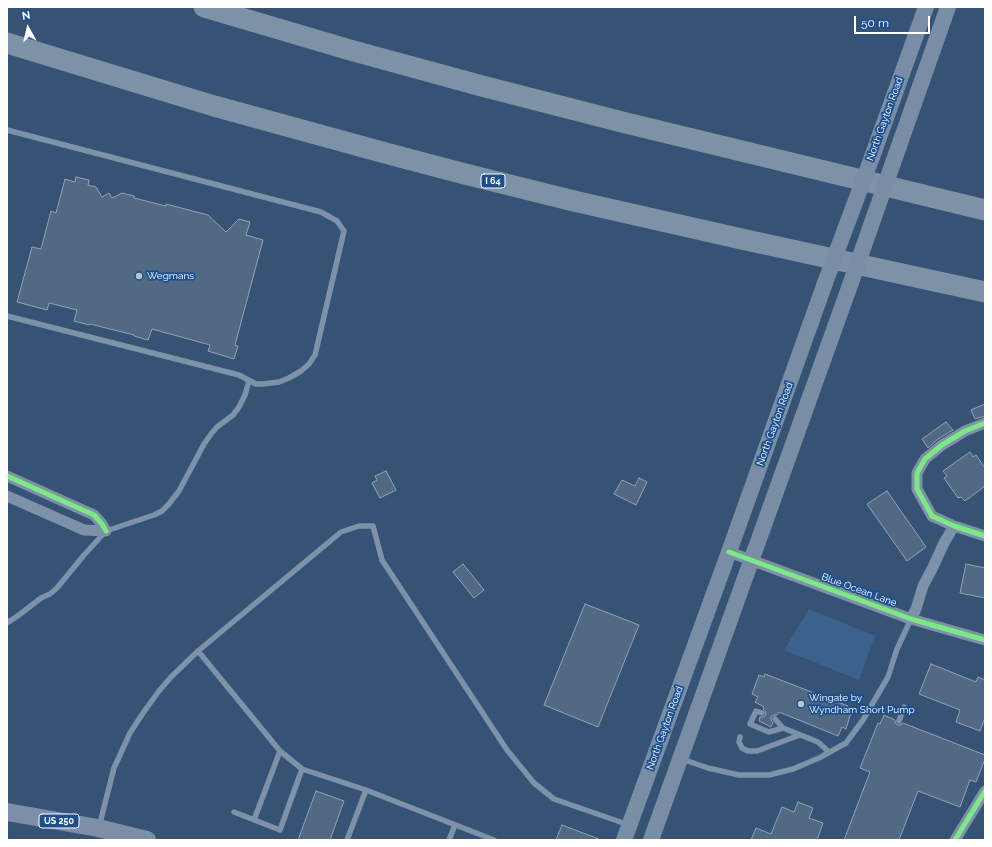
<!DOCTYPE html>
<html>
<head>
<meta charset="utf-8">
<style>
	body { margin:0 }
	#map { position:relative; width:992px; height:847px; overflow:hidden; background:#365274; font-family:Raleway,sans-serif }
	canvas { display:block }
	.frame { position:absolute; inset:0; border:8px solid #fff; pointer-events:none }
	.north { position:absolute; left:8px; top:8px; width:40px; height:40px; -webkit-text-stroke:3px #1b4f8f; paint-order:stroke; rotate:352deg; font-size:11px; font-weight:700; line-height:16px; text-align:center; color:#fff }
	.north::after { content:''; display:block; margin:auto; width:14px; height:18px; background:#fff; clip-path:polygon(50% 0,100% 100%,50% 72%,0 100%) }
	.scale { position:absolute; left:854px; top:16px; width:76px; height:18px; box-sizing:border-box; border:2px solid #fff; border-top:0; padding-left:5px; font-size:12px; line-height:14px; white-space:nowrap; color:#fff; -webkit-text-stroke:3px #1b4f8f; paint-order:stroke }
</style>
</head>
<body>
<div id="map">
<canvas width="992" height="847"></canvas>
<div class="frame"></div>
<div class="north">N</div>
<div class="scale">50 m</div>
</div>
<script>
const c = document.querySelector('canvas').getContext('2d');
c.lineJoin = 'round';
function fillPath(path, color) { c.fillStyle = color; c.fill(path, 'evenodd'); }
const toPath = rows => new Path2D(rows.map(r => 'M' + r).join(''));
function stroke(path, color, width, dash) { c.strokeStyle = color; c.lineWidth = width; c.lineCap = dash ? 'butt' : 'round'; c.setLineDash(dash || []); c.stroke(path); }
function drawText(font, color, halo, rows, align = 'center') {
  c.font = font + ' Raleway,sans-serif'; c.lineWidth = 3.5; c.setLineDash([]); c.textBaseline = 'middle'; c.strokeStyle = halo; c.fillStyle = color; for (const [text, x, y, turn = 0] of rows) {
    c.save(); c.translate(x, y); c.rotate((+turn || 0) * Math.PI / 180); c.textAlign = isNaN(turn) ? turn : align; if (halo) c.strokeText(text, 0, 0); c.fillText(text, 0, 0); c.restore();
  }
}
fillPath(toPath([
	[809,609,875,636,859,680,784,650]
]), '#3b618d');
const building = toPath([
	[76,177,89,180,88,185,96,187,102,197,109,193,112,198,122,193,134,196,134,198,166,206,166,204,208,215,226,232,239,219,250,222,246,235,263,240,235,345,238,346,234,359,208,351,210,345,152,329,148,340,134,336,134,335,90,324,89,325,74,321,77,310,49,303,47,310,17,302,32,247,41,249,51,211,56,213,65,179,75,182,76,177],
	[985,404,985,416,975,419,971,410,985,404],
	[946,422,953,430,938,439,928,448,922,439,946,422],
	[970,452,973,457,976,455,985,468,985,486,965,501,961,497,958,498,944,478,947,476,943,471,970,452],
	[386,471,396,490,380,498,372,483,377,480,375,476,386,471],
	[639,478,647,482,636,505,614,494,622,480,635,486,639,478],
	[887,491,926,547,907,561,867,504,887,491],
	[463,564,484,590,474,598,453,572,463,564],
	[966,564,985,568,985,598,960,593,966,564],
	[585,604,639,625,598,727,544,705,585,604],
	[931,664,976,682,978,677,985,680,985,718,980,731,956,722,960,710,919,694,931,664],
	[765,674,848,706,848,708,852,709,846,729,842,727,838,736,779,712,777,715,774,715,771,717,771,720,773,723,771,727,759,721,760,717,763,717,765,716,766,712,763,709,764,707,755,702,758,697,752,694,759,675,764,677,765,674],
	[884,715,895,720,895,722,897,725,900,725,903,723,985,755,985,759,976,782,970,780,960,807,918,791,899,840,844,840,870,772,860,768,878,723,880,724,884,715],
	[316,791,344,801,330,840,298,840,316,791],
	[798,802,813,808,809,818,823,823,817,840,751,840,756,828,771,834,782,807,794,812,798,802],
	[562,825,599,839,599,840,556,840,562,825]
]);
fillPath(building, '#526984');
stroke(building, '#92a2b6', 1);
stroke(toPath([
	[7,130,321,212,337,221,344,231,315,355,309,364,301,371,289,378,279,382,263,384,256,384,239,375,7,316],
	[7,623,19,615,41,598,50,594,57,588,84,555,106,531,154,515,162,511,168,505,179,491,204,444,211,434,217,427,233,415,239,407,245,395,249,381],
	[198,651,280,751,302,769,366,790],
	[762,713,756,711,750,724,769,732,783,728,775,719],
	[899,721,904,707],
	[783,728,818,742,829,752],
	[740,737,739,742,742,748,748,751,757,751,800,735],
	[682,759,708,768,739,775,769,775,793,769,819,758,846,743,863,720,888,677,897,649,911,619],
	[234,812,280,830,302,769],
	[254,820,280,751],
	[99,827,114,768,130,733,143,713,159,691,171,677,198,651,341,532,359,526,373,526,382,560,507,750,534,783,554,799,629,825],
	[347,840,366,790,494,840],
	[449,840,455,825]
]), '#7d92a8', 5.5);
stroke(toPath([
	[985,423,965,431,942,445,925,459,917,473,917,489,932,516,954,526,985,536],
	[7,476,94,515,102,524,106,531],
	[7,496,84,530,106,531],
	[729,552,911,619,974,637,985,640],
	[911,619,916,609,923,586,933,567,944,543,954,526],
	[955,840,985,791]
]), '#7d92a8', 11);
stroke(toPath([
	[872,157,926,7],
	[893,163,948,7],
	[624,840,729,552,825,283],
	[651,840,849,288]
]), '#798da4', 16);
stroke(toPath([
	[7,812,98,828,147,840]
]), '#7d8ea7', 18);
stroke(toPath([
	[204,7,350,50,482,86,622,122,985,210],
	[7,43,214,106,389,154,465,174,574,201,737,238,985,292]
]), '#7e92a7', 21);
stroke(toPath([
	[825,283,872,157],
	[849,288,893,163]
]), '#798da4', 16);
stroke(toPath([
	[985,423,965,431,942,445,925,459,917,473,917,489,932,516,954,526,985,536],
	[7,476,94,515,102,524,106,531],
	[729,552,911,619,974,637,985,640],
	[955,840,985,791]
]), '#7ce984', 5);
for (const [x, y, r, color] of [
	[139,276,4,"#b9c2ce"],
	[801,704,4,"#b9c2ce"]
]) { const dot = new Path2D(); dot.arc(x, y, r, 0, 2 * Math.PI); c.fillStyle = color; c.fill(dot); stroke(dot, '#1b4f8f', 1.5); }
for (const [x, y, w] of [
	[493,181,24],
	[59,821,40]
]) { const box = new Path2D(); box.roundRect(x - w / 2, y - 7, w, 14, 3); c.fillStyle = '#1b4f8f'; c.fill(box); stroke(box, '#fff', 1); }
drawText('bold 9px', '#fff', null, [
	["I 64",493,181],
	["US 250",59,821]
]);
drawText('10px', '#fff', '#1b4f8f', [
	["North Gayton Road",885,119,-70],
	["North Gayton Road",775,424,-70],
	["Blue Ocean Lane",859,590,20],
	["North Gayton Road",665,728,-70]
]);
drawText('10px', '#fff', '#1b4f8f', [
	["Wegmans",147,276],
	["Wingate by",809,698],
	["Wyndham Short Pump",809,710]
], 'left');
</script>
</body>
</html>
